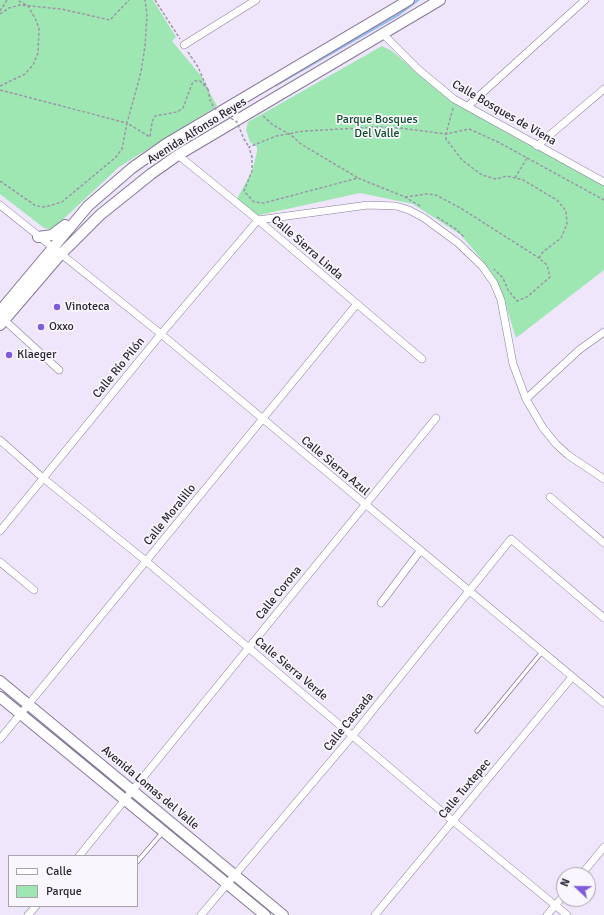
<!DOCTYPE html>
<html>
<head>
<meta charset="utf-8">
<style>
	body { margin:0 }
	#map { position:relative; width:604px; height:915px; overflow:hidden; background:#efe6fb; font-family:Signika,sans-serif }
	canvas { display:block }
	.legend { position:absolute; left:8px; top:855px; width:130px; height:52px; box-sizing:border-box; background:#f9f6fd; border:1px solid #a7a3ac; margin:0; padding:5px 7px; list-style:none; font-size:12px; color:#2c2733 }
	.legend li { display:flex; align-items:center; gap:8px; height:20px }
	.legend b { width:20px; border:1px solid #a7a3ac }
	.north { position:absolute; left:556px; top:867px; width:40px; height:40px; box-sizing:border-box; background:#f9f6fd; border:1px solid #a7a3ac; border-radius:50%; rotate:292deg; font-size:11px; font-weight:700; line-height:16px; text-align:center; color:#2c2733 }
	.north::after { content:''; display:block; margin:auto; width:14px; height:18px; background:#805dd8; clip-path:polygon(50% 0,100% 100%,50% 72%,0 100%) }
</style>
</head>
<body>
<div id="map">
<canvas width="604" height="915"></canvas>
<ul class="legend">
<li><b style="height:5px;background:#fff"></b>Calle</li>
<li><b style="height:11px;background:#9ee7b3"></b>Parque</li>
</ul>
<div class="north">N</div>
</div>
<script>
const c = document.querySelector('canvas').getContext('2d');
c.lineJoin = 'round';
function fillPath(path, color) { c.fillStyle = color; c.fill(path, 'evenodd'); }
const toPath = rows => new Path2D(rows.map(r => 'M' + r).join(''));
function stroke(path, color, width, dash) { c.strokeStyle = color; c.lineWidth = width; c.lineCap = dash ? 'butt' : 'round'; c.setLineDash(dash || []); c.stroke(path); }
function drawText(font, color, halo, rows, align = 'center') {
  c.font = font + ' Signika,sans-serif'; c.lineWidth = 3.5; c.setLineDash([]); c.textBaseline = 'middle'; c.strokeStyle = halo; c.fillStyle = color; for (const [text, x, y, turn = 0] of rows) {
    c.save(); c.translate(x, y); c.rotate((+turn || 0) * Math.PI / 180); c.textAlign = isNaN(turn) ? turn : align; if (halo) c.strokeText(text, 0, 0); c.fillText(text, 0, 0); c.restore();
  }
}
fillPath(toPath([
	[0,0,153,0,176,37,172,41,201,76,217,106,119,167,55,227,49,229,44,228,0,194],
	[382,46,392,51,446,97,500,129,604,185,604,270,516,338,502,293,483,261,461,235,413,204,360,193,255,216,238,205,238,197,252,171,257,152,257,147,250,142,246,130,248,122]
]), '#9ee7b3');
stroke(toPath([
	[276,85,398,15,418,0]
]), '#93b9f2', 2.5);
const lane = toPath([
	[477,731,542,652],
	[137,862,163,832]
]);
const street = toPath([
	[384,35,419,70,454,99,604,182],
	[184,45,256,0],
	[468,106,585,0],
	[537,146,604,89],
	[178,155,258,220,422,359],
	[0,205,161,334,604,703],
	[0,316,59,370],
	[526,399,579,350,604,332],
	[0,440,43,478,146,561,453,821,567,915],
	[550,497,604,543],
	[0,531,161,334,258,220,368,205,396,206,409,210,424,218,458,243,482,266,494,283,501,300,513,364,526,399,543,428,556,444,568,455,604,479],
	[0,562,34,590],
	[381,603,420,551],
	[0,739,356,305],
	[79,856,436,418],
	[581,875,604,847],
	[28,915,36,906],
	[201,915,353,735,511,539,604,618],
	[375,915,572,677],
	[547,915,564,895]
]);
const secondary = toPath([
	[38,237,52,235,65,225],
	[0,311,88,206,132,168,166,144,409,0],
	[0,325,60,255,100,215,151,174,178,155,440,0],
	[0,681,283,915],
	[0,697,265,915]
]);
stroke(lane, '#877a99', 5);
stroke(street, '#877a99', 8);
stroke(secondary, '#877a99', 12);
stroke(toPath([
	[155,0,180,39],
	[0,11,7,0],
	[0,14,9,8,20,5,61,9,110,20,129,0],
	[188,52,198,67,207,88],
	[0,86,25,74,33,65,38,53,39,29,36,20,28,6,17,0],
	[0,90,127,123,141,72,145,46,147,15,145,0],
	[453,108,446,134,446,139,462,160,482,175,496,179,507,176,523,180,557,200,566,211,567,224,561,238,543,252,539,258,547,265,550,277,527,297,517,301,508,290,503,278,494,269],
	[263,116,273,125,291,135,301,144,358,178],
	[515,178,527,158],
	[0,181,36,206,45,207,62,202,116,157,122,149,127,123,150,137,152,122,155,116,177,112,183,108,192,84,195,81,200,81,208,89],
	[405,197,427,194,436,195,462,209,539,258],
	[420,206,405,197,358,178,264,203,254,202,244,191,252,171,252,157,249,147,276,136,304,131,379,127,400,128,446,134,469,129,498,142,604,200],
	[437,217,456,229,464,237]
]), '#9d96a7', 1.5, [3, 2]);
stroke(lane, '#fff', 3.5);
stroke(street, '#fff', 7);
stroke(secondary, '#fff', 10);
stroke(toPath([
	[208,89,210,100,214,108,237,122,244,139,249,147]
]), '#9d96a7', 1.5, [3, 2]);
for (const [x, y, r, color] of [
	[57,307,4,"#805dd8"],
	[41,327,4,"#805dd8"],
	[9,355,4,"#805dd8"]
]) { const dot = new Path2D(); dot.arc(x, y, r, 0, 2 * Math.PI); c.fillStyle = color; c.fill(dot); stroke(dot, '#f9f6fd', 1.5); }
drawText('12px', '#2c2733', '#f9f6fd', [
	["Calle Bosques de Viena",504,113,30],
	["Avenida Alfonso Reyes",197,131,-32],
	["Calle Sierra Linda",307,248,41],
	["Calle Río Pilón",119,368,-51],
	["Calle Sierra Azul",335,466,40],
	["Calle Moralillo",170,515,-51],
	["Calle Corona",279,593,-51],
	["Calle Sierra Verde",291,669,40],
	["Calle Cascada",349,722,-51],
	["Avenida Lomas del Valle",150,788,40],
	["Calle Tuxtepec",465,789,-50]
]);
drawText('12px', '#0c4c28', '#f9f6fd', [
	["Parque Bosques",377,120],
	["Del Valle",377,134]
]);
drawText('12px', '#2c2733', '#f9f6fd', [
	["Vinoteca",65,307],
	["Oxxo",49,327],
	["Klaeger",17,355]
], 'left');
</script>
</body>
</html>
